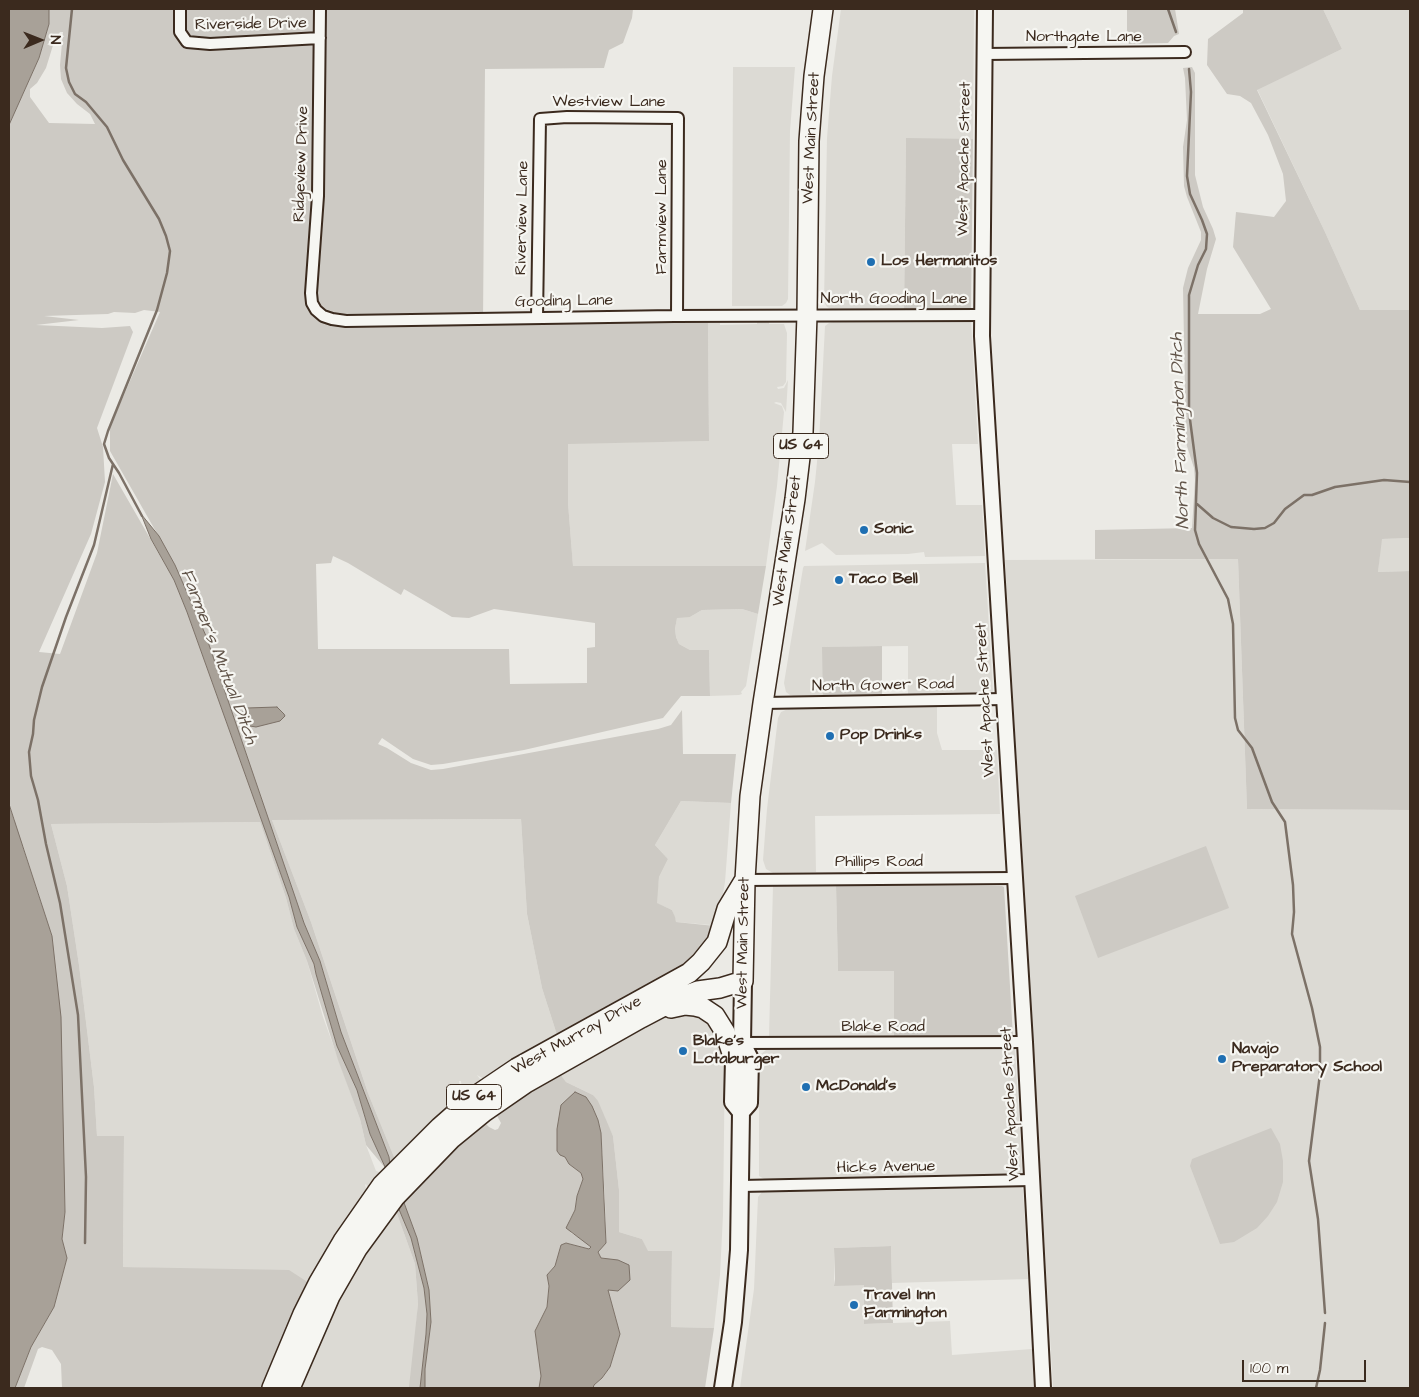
<!DOCTYPE html>
<html>
<head>
<meta charset="utf-8">
<style>
	body { margin:0 }
	#map { position:relative; width:1419px; height:1397px; overflow:hidden; background:#ebeae5; font-family:"Architects Daughter",sans-serif }
	canvas { display:block }
	.frame { position:absolute; inset:0; border:10px solid #3b2a1e; pointer-events:none }
	.north { position:absolute; left:15px; top:15px; width:50px; height:50px; -webkit-text-stroke:4px #f6f6f2; paint-order:stroke; rotate:89deg; font-size:14px; font-weight:700; line-height:20px; text-align:center; color:#3b2a1e }
	.north::after { content:''; display:block; margin:auto; width:18px; height:22px; background:#3b2a1e; clip-path:polygon(50% 0,100% 100%,50% 72%,0 100%) }
	.scale { position:absolute; left:1242px; top:1360px; width:124px; height:22px; box-sizing:border-box; border:2px solid #3b2a1e; border-top:0; padding-left:6px; font-size:15px; line-height:18px; white-space:nowrap; color:#3b2a1e; -webkit-text-stroke:4px #f6f6f2; paint-order:stroke }
</style>
</head>
<body>
<div id="map">
<canvas width="1419" height="1397"></canvas>
<div class="frame"></div>
<div class="north">N</div>
<div class="scale">100 m</div>
</div>
<script>
const c = document.querySelector('canvas').getContext('2d');
c.lineJoin = 'round';
function fillPath(path, color) { c.fillStyle = color; c.fill(path, 'evenodd'); }
const toPath = rows => new Path2D(rows.map(r => 'M' + r).join(''));
function stroke(path, color, width, dash) { c.strokeStyle = color; c.lineWidth = width; c.lineCap = dash ? 'butt' : 'round'; c.setLineDash(dash || []); c.stroke(path); }
function drawText(font, color, halo, rows, align = 'center') {
  c.font = font + ' "Architects Daughter",sans-serif'; c.lineWidth = 4.5; c.setLineDash([]); c.textBaseline = 'middle'; c.strokeStyle = halo; c.fillStyle = color; for (const [text, x, y, turn = 0] of rows) {
    c.save(); c.translate(x, y); c.rotate((+turn || 0) * Math.PI / 180); c.textAlign = isNaN(turn) ? turn : align; if (halo) c.strokeText(text, 0, 0); c.fillText(text, 0, 0); c.restore();
  }
}
fillPath(toPath([
	[841,9,974,9,973,139,906,139,904,311,835,311,827,307,824,302,827,138,832,76],
	[1323,9,1410,9,1410,310,1360,310,1325,232,1257,89,1342,49],
	[733,67,795,67,790,131,788,299,786,303,782,306,732,306],
	[971,320,978,444,952,444,956,505,982,505,985,556,925,557,924,552,908,554,836,555,822,543,805,551,815,482,819,442,825,326,829,323,836,321],
	[757,322,769,322,769,324,784,324,787,333,786,382,783,386,777,387,778,389,784,388,788,380,786,412,781,403,776,402,774,403,782,406,784,412,777,486,766,566,573,567,568,503,568,443,709,441,708,323,720,323,720,325,757,324],
	[1410,538,1410,571,1378,572,1381,539],
	[1238,559,1247,809,1410,810,1410,1388,1053,1388,1005,560],
	[985,563,993,691,991,694,908,697,908,646,823,647,823,697,797,697,790,695,786,692,784,683,803,568,804,566],
	[742,609,758,614,746,686,741,692,742,694,739,695,710,696,709,651,690,650,679,644,676,637,675,629,677,617,690,617,702,610],
	[937,705,937,733,942,750,997,750,1000,814,815,816,816,872,773,873,766,869,763,860,767,809,778,718,781,712,788,709,812,707],
	[681,801,731,803,725,882,717,927,711,925,676,922,672,910,656,903,659,877,668,859,655,845],
	[521,819,527,914,542,988,557,1035,503,1066,484,1079,477,1075,480,1079,485,1080,461,1097,462,1089,461,1081,459,1081,460,1089,458,1099,394,1157,368,1093,311,922,272,820],
	[260,822,286,898,294,929,307,961,323,1017,360,1119,366,1145,376,1171,382,1173,368,1188,366,1184,365,1185,367,1191,339,1232,336,1233,327,1247,327,1251,319,1264,317,1265,309,1281,309,1283,183,1269,123,1267,124,1137,97,1136,94,1087,79,965,67,886,51,824],
	[836,885,838,971,894,971,894,1038,790,1038,769,1036,773,886],
	[707,1014,725,1051,723,1215,720,1275,714,1328,671,1327,672,1251,647,1251,642,1239,619,1232,619,1190,613,1136,593,1095,566,1082,557,1070,666,1015],
	[996,1046,1011,1047,1015,1049,1022,1168,1020,1175,766,1180,759,1176,759,1059,761,1054,766,1050],
	[1020,1184,1023,1190,1028,1279,892,1283,891,1246,834,1248,834,1285,864,1284,865,1324,950,1321,952,1355,1032,1349,1034,1388,740,1388,754,1289,758,1197,762,1192,767,1190],
	[396,1211,415,1264,418,1304,411,1388,295,1388,350,1271]
]), '#dcdad4');
fillPath(toPath([
	[49,9,633,9,632,18,623,43,609,50,604,68,485,69,483,322,708,323,709,441,568,444,568,503,573,566,766,566,758,614,742,609,702,610,690,617,677,618,675,629,676,637,679,644,690,650,709,650,710,696,681,696,663,718,524,750,443,764,431,765,413,759,382,738,378,744,387,748,411,763,431,770,443,769,658,729,671,725,682,710,683,754,736,754,731,803,681,801,655,845,668,859,659,877,657,903,672,910,675,917,676,922,715,926,698,958,557,1035,542,988,527,914,521,819,272,820,311,922,368,1093,394,1157,395,1160,390,1165,389,1157,341,1032,320,961,304,923,206,636,175,565,110,451,110,427,160,312,144,310,135,313,114,312,108,314,44,316,79,320,36,325,102,328,130,326,133,332,97,428,103,447,105,482,91,534,39,652,60,654,97,553,113,474,174,580,187,612,289,897,297,927,314,964,316,974,337,1046,357,1090,370,1134,386,1169,366,1145,360,1119,338,1060,307,961,294,929,286,898,260,822,51,824,67,886,79,965,94,1087,97,1136,124,1136,123,1267,289,1270,309,1283,273,1365,270,1366,262,1388,62,1388,61,1364,52,1350,42,1347,38,1349,24,1388,15,1388,31,1347,54,1307,67,1258,62,1239,65,1212,52,936,23,846,9,822,15,821,9,804,9,125,39,58,49,24],
	[60,32,63,32,60,65,61,79,67,93,77,104,90,114,95,124,49,123,30,97,30,89,37,83,46,68,54,42],
	[333,556,348,563,401,595,404,589,452,617,469,618,494,609,595,623,595,647,587,648,587,683,510,684,509,649,318,649,316,564,331,563],
	[1127,9,1175,9,1179,34,1174,36,1168,43,1129,44,1127,39],
	[1243,9,1323,9,1342,49,1257,90,1325,232,1360,310,1410,310,1410,538,1382,539,1378,572,1410,571,1410,810,1247,809,1238,559,1095,559,1095,530,1192,528,1195,480,1194,468,1186,443,1183,288,1188,268,1201,240,1201,232,1187,197,1184,186,1183,147,1187,120,1185,78,1183,68,1192,67,1195,73,1195,175,1203,207,1213,229,1216,239,1207,269,1198,314,1260,314,1271,309,1233,247,1236,212,1274,217,1286,201,1283,174,1268,135,1251,103,1240,96,1227,94,1207,65,1208,39,1243,13],
	[906,138,973,139,971,309,966,312,904,311],
	[882,646,882,697,823,697,822,647],
	[1206,846,1229,908,1098,958,1075,896],
	[836,885,1002,886,1004,887,1013,1036,894,1038,894,971,838,971],
	[558,1071,566,1082,593,1095,598,1101,613,1136,619,1190,619,1232,642,1239,648,1251,672,1251,671,1327,714,1328,705,1388,593,1388,594,1385,602,1378,610,1367,620,1334,608,1290,608,1260,601,1258,598,1252,606,1242,605,1202,601,1133,598,1120,592,1107,561,1112,559,1119,557,1151,565,1157,569,1164,581,1173,583,1179,577,1196,575,1210,569,1221,571,1233,585,1241,591,1247,589,1249,567,1243,561,1245,555,1266,547,1275,549,1285,547,1307,535,1332,541,1376,539,1388,425,1388,425,1369,431,1322,429,1290,417,1238,403,1200,465,1136,485,1123,489,1127,495,1130,498,1129,501,1123,496,1114],
	[1271,1128,1280,1144,1283,1161,1283,1182,1277,1202,1268,1216,1257,1228,1234,1242,1220,1244,1190,1166,1192,1159],
	[398,1207,411,1238,424,1288,427,1314,426,1334,420,1388,409,1387,418,1304,415,1264,396,1211],
	[891,1246,893,1323,864,1324,864,1285,834,1286,835,1279,834,1248]
]), '#cdcac4');
const water = toPath([
	[9,9,49,9,49,24,39,58,9,125,9,9],
	[141,514,159,536,175,565,206,636,304,923,320,961,341,1032,389,1157,390,1165,386,1169,370,1134,357,1090,337,1046,316,974,314,964,297,927,289,897,187,612,174,580,151,539,141,514],
	[277,707,284,714,285,716,280,721,256,727,244,725,242,720,241,715,244,710,247,708,277,707],
	[9,804,52,936,61,1017,65,1212,62,1239,67,1258,54,1307,31,1347,15,1388,9,1388,9,804],
	[575,1092,586,1097,592,1106,598,1120,601,1133,606,1243,598,1252,601,1258,618,1260,629,1265,630,1280,618,1291,608,1290,620,1334,610,1367,602,1378,594,1385,593,1388,539,1388,541,1376,535,1331,547,1307,549,1286,547,1275,555,1266,561,1245,566,1243,589,1249,591,1247,566,1228,575,1210,577,1196,583,1179,581,1173,569,1164,565,1157,560,1155,557,1151,557,1129,561,1105,575,1092],
	[403,1200,417,1238,429,1290,431,1322,425,1369,425,1388,420,1388,426,1334,427,1314,424,1288,411,1238,398,1207,403,1200]
]);
fillPath(water, '#a8a198');
stroke(water, '#7c7167', 1);
stroke(toPath([
	[72,9,66,68,69,82,75,94,86,102,107,127,123,160,159,219,166,236,170,251,167,273,157,310,108,431,104,444,109,458,119,473,142,516],
	[1168,9,1176,32],
	[1189,69,1191,92,1187,176,1190,194,1202,220,1207,234,1206,249,1198,265,1189,295,1189,412,1197,473,1195,530,1199,544,1228,599,1233,624,1235,718,1238,730,1252,748,1272,802,1285,822,1293,885,1294,912,1292,934,1312,1008,1320,1047,1320,1074,1309,1161,1318,1219,1325,1313],
	[1197,504,1213,518,1231,527,1254,529,1265,528,1274,523,1285,509,1304,495,1312,495,1335,487,1384,480,1410,482],
	[85,1243,86,1177,78,1015,60,903,46,844,38,800,31,776,29,752,33,734,34,720,42,687,66,617,94,545,113,464],
	[1316,1388,1320,1370,1325,1323]
]), '#7c7167', 2.5);
const street = toPath([
	[180,9,180,32,187,42,210,44,320,38],
	[320,9,318,196,311,293,312,303,316,310,323,316,332,319,346,321,674,316,981,315],
	[984,54,1185,52],
	[537,318,540,119,567,117,678,118,677,316],
	[763,703,1004,699],
	[745,880,1014,878],
	[742,1043,1025,1042],
	[741,1186,1032,1180]
]);
const secondary = toPath([
	[985,9,982,336,1025,1042,1043,1388]
]);
const primary = toPath([
	[741,1112,749,1103,750,1059,742,1043],
	[723,1388,733,1322,739,1250,741,1112,733,1102,734,1059,742,1043,743,981]
]);
const highway = toPath([
	[743,981,745,880,750,796,763,703,795,499,803,432,807,315,809,141,814,76,823,9],
	[671,1008,685,1005,695,1006,703,1008,715,1016,725,1032,734,1059],
	[272,1388,303,1314,319,1282,343,1241,382,1185,440,1127,474,1097,517,1068,689,973,701,962,717,942,727,909,744,881],
	[290,1388,330,1296,357,1249,395,1197,451,1139,484,1112,526,1083,641,1018,679,998,698,991,720,988,743,981]
]);
stroke(street, '#3b2a1e', 14);
stroke(secondary, '#3b2a1e', 18);
stroke(primary, '#3b2a1e', 20);
stroke(highway, '#3b2a1e', 22);
stroke(street, '#f6f6f2', 10);
stroke(secondary, '#f6f6f2', 14);
stroke(primary, '#f6f6f2', 16);
stroke(highway, '#f6f6f2', 19);
for (const [x, y, r, color] of [
	[871,262,5,"#1f6fb2"],
	[864,530,5,"#1f6fb2"],
	[839,580,5,"#1f6fb2"],
	[830,736,5,"#1f6fb2"],
	[683,1051,5,"#1f6fb2"],
	[1222,1059,5,"#1f6fb2"],
	[806,1087,5,"#1f6fb2"],
	[854,1305,5,"#1f6fb2"]
]) { const dot = new Path2D(); dot.arc(x, y, r, 0, 2 * Math.PI); c.fillStyle = color; c.fill(dot); stroke(dot, '#f6f6f2', 2); }
for (const [x, y, w] of [
	[801,446,55],
	[474,1097,55]
]) { const box = new Path2D(); box.roundRect(x - w / 2, y - 12.5, w, 25, 4); c.fillStyle = '#f6f6f2'; c.fill(box); stroke(box, '#3b2a1e', 1); }
drawText('bold 15px', '#3b2a1e', null, [
	["US 64",801,446],
	["US 64",474,1097]
]);
drawText('16px', '#3b2a1e', '#f6f6f2', [
	["Riverside Drive",251,25,-1],
	["Northgate Lane",1084,38],
	["Westview Lane",609,103],
	["West Main Street",812,138,-87],
	["West Apache Street",965,159,-89],
	["Ridgeview Drive",302,164,-88],
	["Farmview Lane",663,217,-90],
	["Riverview Lane",523,218,-89],
	["North Gooding Lane",894,300],
	["Gooding Lane",564,302,-1],
	["West Main Street",788,541,-82],
	["North Gower Road",883,686,-1],
	["West Apache Street",986,700,-93],
	["Phillips Road",879,863],
	["West Main Street",744,943,-89],
	["Blake Road",883,1028],
	["West Murray Drive",577,1036,-29],
	["West Apache Street",1011,1104,-93],
	["Hicks Avenue",886,1168,-1]
]);
drawText('bold 16px', '#3b2a1e', '#f6f6f2', [
	["Los Hermanitos",881,262],
	["Sonic",874,530],
	["Taco Bell",849,580],
	["Pop Drinks",840,736],
	["Blake's",693,1042],
	["Lotaburger",693,1060],
	["Navajo",1232,1050],
	["Preparatory School",1232,1068],
	["McDonald's",816,1087],
	["Travel Inn",864,1296],
	["Farmington",864,1314]
], 'left');
drawText('italic 18px', '#615449', '#f6f6f2', [
	["North Farmington Ditch",1181,431,-92],
	["Farmer's Mutual Ditch",218,657,69]
]);
</script>
</body>
</html>
